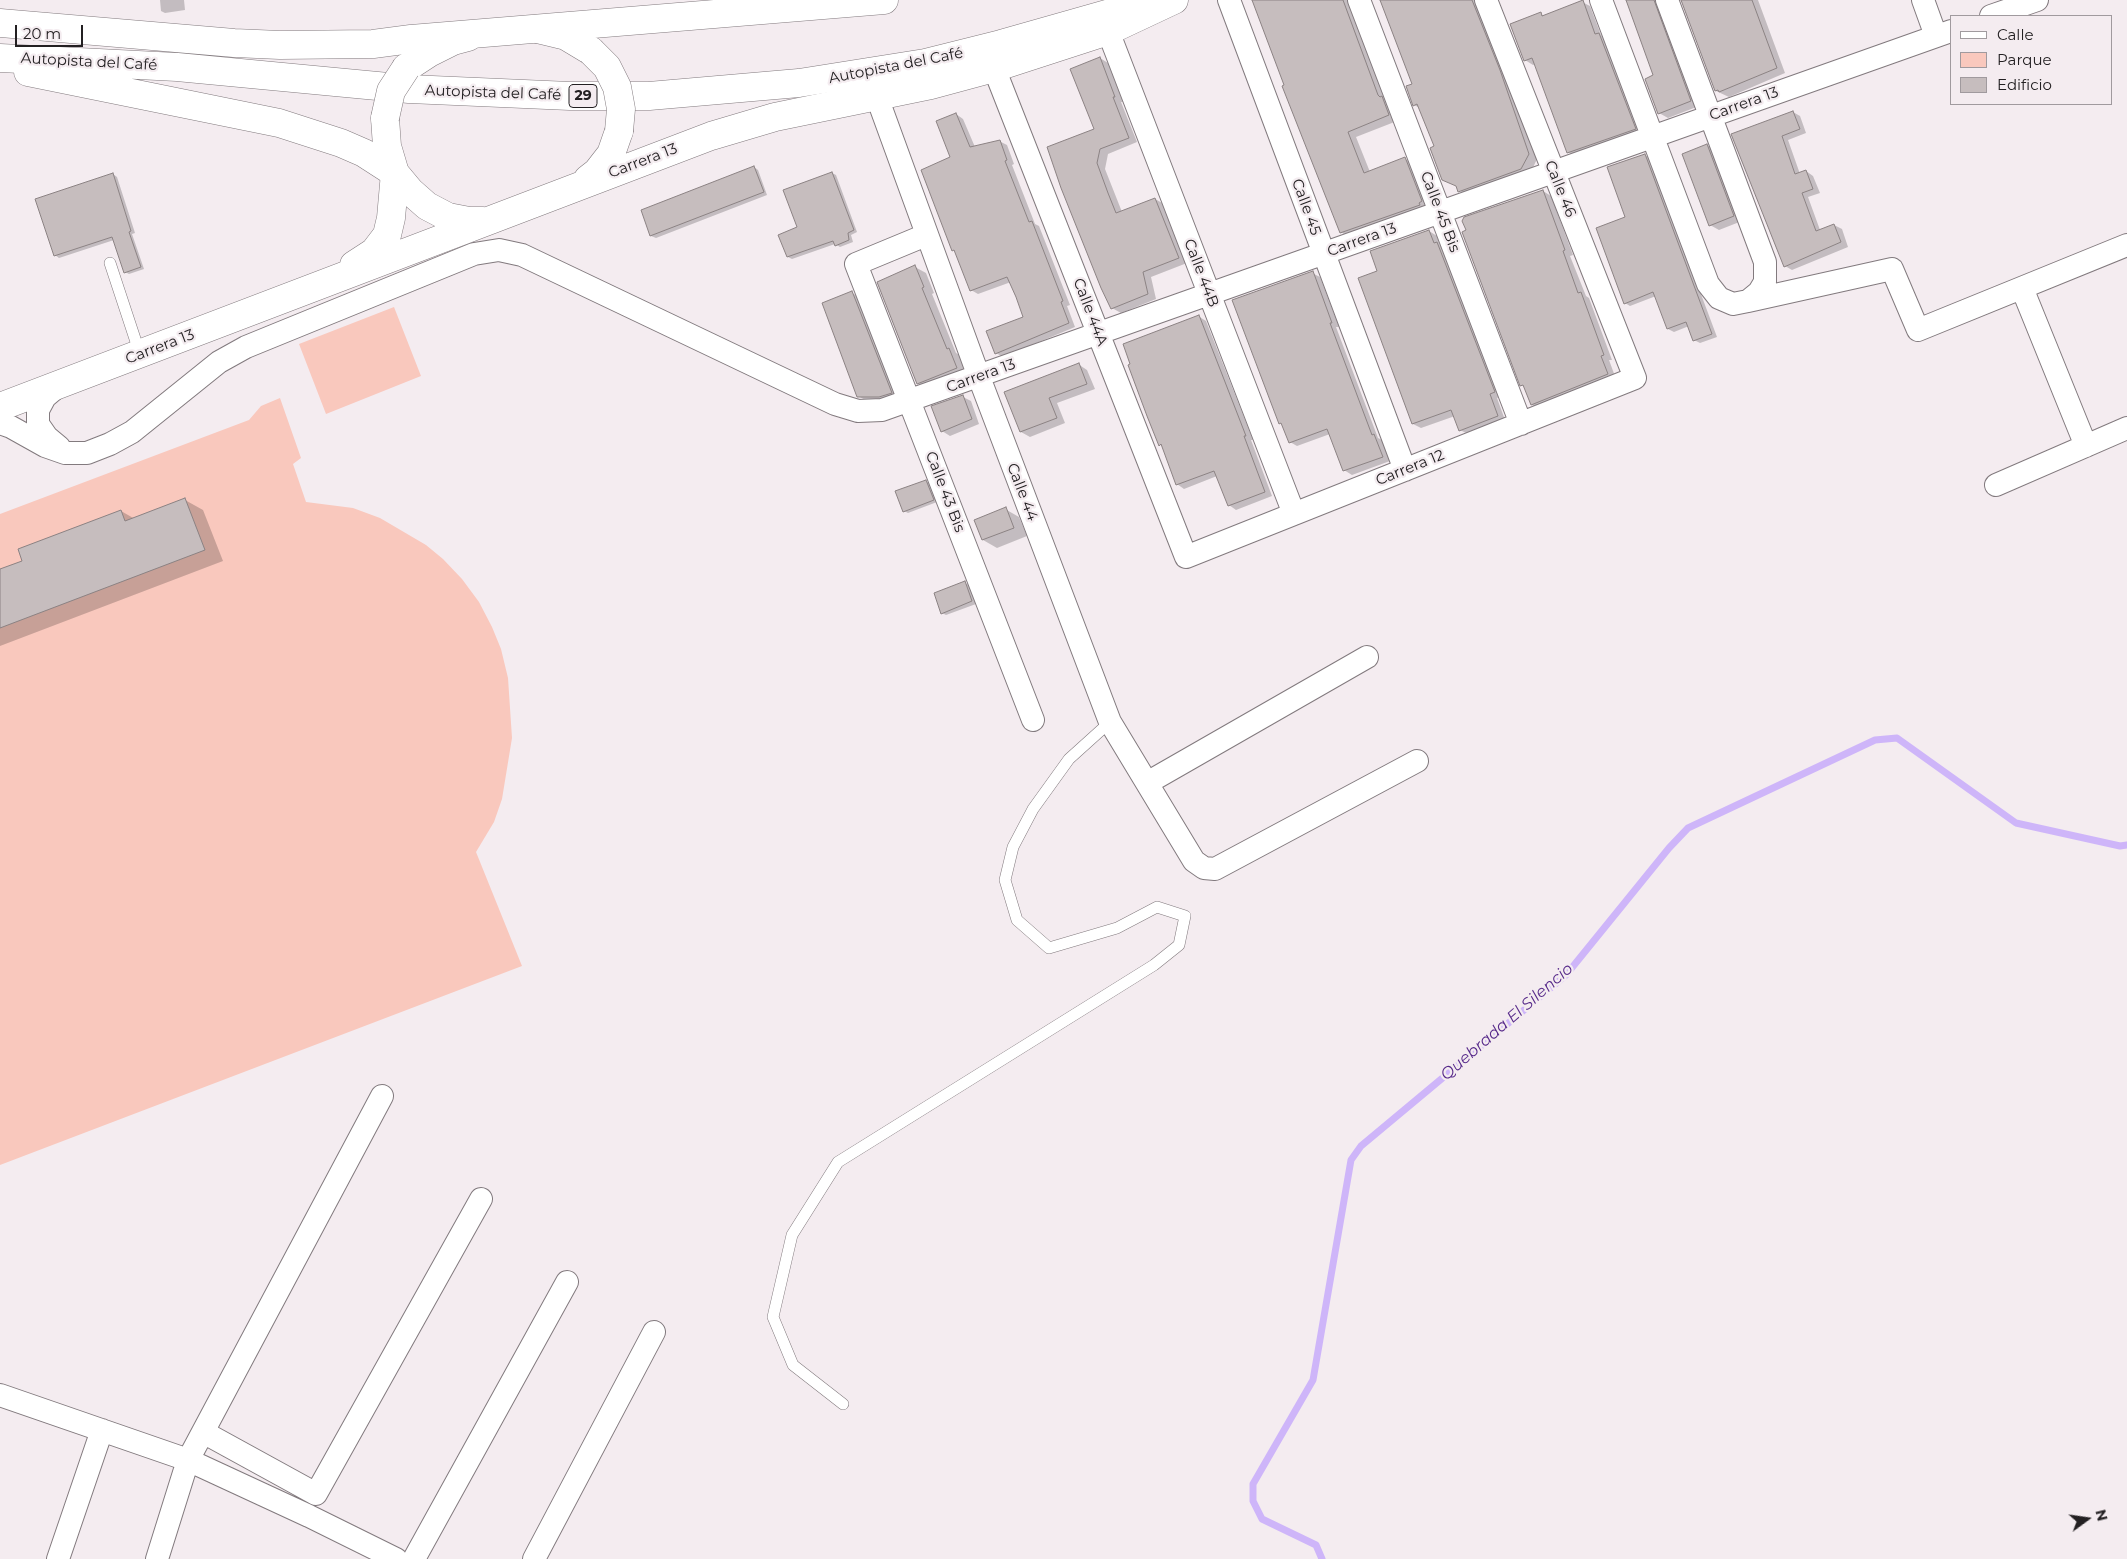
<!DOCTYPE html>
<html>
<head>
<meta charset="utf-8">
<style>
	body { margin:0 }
	#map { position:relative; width:2127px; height:1559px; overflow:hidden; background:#f4ecf0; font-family:Montserrat,sans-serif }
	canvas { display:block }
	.legend { position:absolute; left:1950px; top:15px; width:162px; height:90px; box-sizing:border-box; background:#f4ecf0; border:1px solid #a09a9e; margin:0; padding:6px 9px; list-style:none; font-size:15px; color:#232022 }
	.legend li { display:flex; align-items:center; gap:10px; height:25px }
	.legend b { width:25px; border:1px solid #a09a9e }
	.north { position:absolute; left:2062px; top:1494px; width:50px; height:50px; -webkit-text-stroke:4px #f4ecf0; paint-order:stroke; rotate:76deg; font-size:14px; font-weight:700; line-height:20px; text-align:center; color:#232022 }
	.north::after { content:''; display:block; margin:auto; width:18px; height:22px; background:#232022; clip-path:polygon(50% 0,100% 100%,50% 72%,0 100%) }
	.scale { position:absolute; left:15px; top:25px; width:68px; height:22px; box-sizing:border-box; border:2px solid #232022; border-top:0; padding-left:6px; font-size:15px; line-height:18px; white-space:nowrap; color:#232022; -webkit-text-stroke:4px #f4ecf0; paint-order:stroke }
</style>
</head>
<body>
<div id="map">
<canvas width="2127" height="1559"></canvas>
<ul class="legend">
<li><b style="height:6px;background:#fff"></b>Calle</li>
<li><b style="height:14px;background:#f9c8bd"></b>Parque</li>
<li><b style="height:14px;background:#c6bdbe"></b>Edificio</li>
</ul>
<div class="north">N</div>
<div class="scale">20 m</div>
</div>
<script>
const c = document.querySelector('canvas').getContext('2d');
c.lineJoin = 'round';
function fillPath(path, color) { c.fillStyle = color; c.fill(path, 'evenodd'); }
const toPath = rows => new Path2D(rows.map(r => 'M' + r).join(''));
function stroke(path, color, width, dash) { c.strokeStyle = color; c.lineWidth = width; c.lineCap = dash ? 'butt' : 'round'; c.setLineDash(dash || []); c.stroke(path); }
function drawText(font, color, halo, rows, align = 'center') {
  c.font = font + ' Montserrat,sans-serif'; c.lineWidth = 4.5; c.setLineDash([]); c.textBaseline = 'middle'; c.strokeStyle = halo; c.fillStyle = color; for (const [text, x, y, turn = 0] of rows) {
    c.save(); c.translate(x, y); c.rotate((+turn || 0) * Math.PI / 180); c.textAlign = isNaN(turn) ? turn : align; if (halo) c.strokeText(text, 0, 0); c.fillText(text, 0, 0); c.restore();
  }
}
fillPath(toPath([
	[394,307,421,376,326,414,299,344],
	[280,398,301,458,293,464,306,502,353,508,380,518,426,545,443,559,462,579,479,602,492,627,501,649,508,678,512,738,502,799,494,822,476,852,522,966,0,1165,0,514,249,420,261,406]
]), '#f9c8bd');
fillPath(toPath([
	[160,0,184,0,185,10,165,13,161,11],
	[1260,0,1350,0,1397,121,1356,137,1370,172,1405,159,1414,164,1430,206,1350,238,1341,232,1286,85],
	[1381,0,1479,0,1537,159,1530,174,1469,196,1460,191,1436,147,1420,108,1414,105,1414,85],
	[1626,0,1664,0,1699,106,1668,118,1659,113,1655,76],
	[1682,0,1758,0,1785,73,1729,97,1716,91],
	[1582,2,1590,6,1601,35,1607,39,1643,133,1576,157,1568,152,1536,64,1533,65,1525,60,1540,14,1545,16],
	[1100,58,1108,63,1123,102,1121,102,1137,142,1108,154,1105,169,1122,212,1155,199,1164,204,1187,263,1151,277,1156,299,1121,313,1112,308,1067,200,1096,130],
	[1793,112,1800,116,1806,133,1788,140,1800,174,1806,171,1813,176,1820,193,1808,197,1820,230,1834,225,1842,229,1848,247,1792,270,1785,266,1733,135],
	[956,114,963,119,975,147,999,141,1007,145,1014,164,1012,165,1035,224,1039,226,1070,305,1067,306,1075,327,1003,357,996,353,1025,318,1011,282,978,294,971,290,956,252,953,250,952,158],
	[1707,145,1716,150,1742,221,1719,230,1710,225],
	[1645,155,1650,158,1717,337,1700,343,1694,340,1689,326,1674,332,1668,329,1656,296,1630,306,1625,303,1627,218],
	[754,167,758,170,767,195,656,238,651,236,642,211],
	[832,173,836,175,857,232,851,235,853,242,840,247,835,244,792,259,788,257,798,228],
	[113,174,117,177,135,233,132,234,144,269,129,274,125,272,114,240,59,258,55,255],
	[1543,191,1551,196,1573,255,1570,256,1586,296,1589,298,1612,360,1609,360,1616,379,1540,409,1532,405,1526,387,1522,385],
	[1429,231,1437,236,1440,245,1445,247,1502,396,1497,398,1505,420,1468,434,1460,430,1455,416,1421,428,1413,424,1379,272],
	[915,267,926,273,934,293,932,294,956,353,960,355,967,374,928,389,918,383,878,282],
	[1312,273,1320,277,1339,327,1336,327,1378,438,1382,440,1390,461,1352,475,1344,470,1330,434,1297,446,1290,442],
	[852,293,861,298,900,397,867,401,858,396],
	[1198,316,1206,321,1253,440,1251,440,1272,496,1236,510,1229,505,1217,476,1184,489,1177,484,1164,447,1160,445],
	[1078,364,1087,370,1095,389,1057,403,1065,423,1030,437,1021,432,1006,393],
	[963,397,971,401,979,424,950,436,942,431],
	[926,481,930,483,937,502,908,513,904,511],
	[185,500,203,510,223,561,0,646,0,571,24,562,121,511,135,519],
	[1005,509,1019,517,1027,536,997,548,983,540],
	[965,583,969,585,976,604,946,615,942,613]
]), '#0003');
stroke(toPath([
	[1322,1559,1316,1545,1262,1519,1253,1501,1253,1484,1313,1380,1351,1160,1361,1146,1566,975,1669,848,1688,828,1875,740,1897,738,2016,823,2120,846,2127,845]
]), '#ceb5f9', 7);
const building = toPath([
	[1252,0,1343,0,1378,95,1380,97,1382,96,1389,115,1348,132,1364,173,1405,157,1422,201,1419,203,1420,205,1340,233,1282,86,1284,85,1252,0],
	[1380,0,1472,0,1500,70,1529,154,1521,169,1458,192,1456,186,1442,180,1430,148,1434,146,1417,104,1413,106,1406,86,1412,84,1380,0],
	[1583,0,1595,34,1599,33,1636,129,1567,153,1532,58,1524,61,1510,24,1541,12,1542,16,1583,0],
	[1626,0,1654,0,1691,101,1658,114,1645,79,1653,75,1626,0],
	[1681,0,1752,0,1777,68,1719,92,1718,90,1715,91,1681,0],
	[1100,57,1115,97,1113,97,1129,138,1100,149,1097,163,1108,193,1116,213,1155,198,1179,258,1143,272,1148,294,1111,309,1101,288,1061,188,1047,147,1094,129,1070,69,1100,57],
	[1793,111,1800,129,1782,136,1795,174,1806,170,1813,189,1802,193,1816,231,1834,224,1841,242,1784,267,1731,134,1793,111],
	[956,113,970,147,1000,140,1007,160,1005,161,1029,222,1032,221,1063,301,1061,302,1069,323,995,354,986,331,1023,317,1016,297,1007,277,970,291,954,250,952,251,921,170,950,157,936,121,956,113],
	[1707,144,1734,216,1709,226,1682,154,1707,144],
	[1645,154,1712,334,1693,341,1686,322,1667,329,1653,292,1624,304,1596,228,1625,217,1607,167,1645,154],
	[754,166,764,192,650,236,641,210,754,166],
	[832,172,854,230,848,233,849,240,835,246,833,241,787,257,778,235,797,227,783,190,832,172],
	[113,173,131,231,129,232,141,267,124,273,112,237,54,256,35,199,113,173],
	[1543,190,1565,250,1563,251,1578,293,1581,292,1604,355,1601,356,1608,374,1531,405,1523,385,1520,386,1462,232,1466,230,1462,221,1464,217,1543,190],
	[1429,230,1434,243,1437,242,1495,392,1490,394,1498,416,1459,431,1451,410,1412,424,1358,278,1377,271,1370,251,1429,230],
	[915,265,924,287,922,288,947,349,949,348,957,368,917,384,877,282,915,265],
	[1313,271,1332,323,1330,323,1372,435,1374,434,1383,457,1343,471,1327,429,1289,443,1281,423,1279,424,1232,300,1313,271],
	[852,291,892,393,879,397,857,397,822,303,852,291],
	[1199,315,1246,436,1244,436,1265,492,1228,506,1214,471,1176,485,1161,444,1159,446,1147,416,1128,365,1130,364,1123,344,1199,315],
	[1079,363,1087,384,1049,398,1057,418,1020,432,1004,392,1079,363],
	[963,395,972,419,941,432,931,406,963,395],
	[926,480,934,500,903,512,895,491,926,480],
	[185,498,205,550,0,628,0,569,22,561,18,549,121,510,125,521,185,498],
	[1006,507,1014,528,982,540,974,520,1006,507],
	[965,581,972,601,941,614,934,593,965,581]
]);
fillPath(building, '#c6bdbe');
stroke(building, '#8b8283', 1);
const service = toPath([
	[110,263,140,354],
	[843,1404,793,1365,773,1317,792,1235,838,1162,1154,965,1179,945,1185,916,1157,907,1117,928,1049,948,1017,920,1005,880,1013,847,1033,809,1069,759,1110,722]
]);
const minor = toPath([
	[1229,0,1405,470],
	[1359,0,1521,424],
	[1601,0,1708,284,1719,298,1733,304,1748,301,1759,292,1765,282,1765,262,1667,0],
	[1923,0,1936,36],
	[1991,16,2037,0],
	[1108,31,1294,514],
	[994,68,1186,557,1635,378,1486,0],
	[877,97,979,377,1110,722,1194,861,1204,868,1215,869,1417,761],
	[926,235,856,264,1033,720],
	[2022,288,2086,446],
	[1748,301,1892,269,1918,330,2127,245],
	[58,386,45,397,38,410,38,424,47,437,59,447],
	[0,423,11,427,45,446,65,453,87,453,110,444,132,432,219,362,246,347,474,254,499,250,522,255,835,404,858,411,882,410,1951,31],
	[1996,485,2127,428],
	[1147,783,1367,657],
	[0,1395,188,1460,309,1516,396,1559],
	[203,1432,316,1494,481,1199],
	[58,1559,102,1430],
	[157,1559,188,1460,382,1096],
	[414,1559,567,1282],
	[534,1559,654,1332]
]);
const primary = toPath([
	[537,29,566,36,591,51],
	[406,68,429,53,453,41,468,37],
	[385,118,387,146,395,173,410,191,427,206,448,217,469,221,483,221],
	[588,179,597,172,611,154,619,131],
	[354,265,374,252,387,235,391,218,395,173],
	[0,407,711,136,775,117,931,85,994,68,1108,31,1174,0]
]);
const trunk = toPath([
	[0,23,234,43,280,45,373,44,411,39,884,0],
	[0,58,177,67,409,89,570,96,649,96,799,83,925,63,1001,44,1156,0],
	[28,72,279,123,341,143,364,153,395,173]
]);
stroke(service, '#827a7e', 12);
stroke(minor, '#827a7e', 24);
stroke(primary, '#827a7e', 29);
stroke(trunk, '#827a7e', 29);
stroke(service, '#fff', 11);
stroke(minor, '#fff', 22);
stroke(primary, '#fff', 28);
stroke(trunk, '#fff', 28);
const primaryBridge = toPath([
	[591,51,607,67,617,87,621,109,619,131],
	[385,118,391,91,406,68]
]);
stroke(primaryBridge, '#827a7e', 29, []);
stroke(primaryBridge, '#fff', 28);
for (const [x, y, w] of [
	[583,96,28]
]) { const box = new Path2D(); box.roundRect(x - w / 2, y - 11.5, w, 23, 4); c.fillStyle = '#f4ecf0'; c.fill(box); stroke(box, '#232022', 1); }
drawText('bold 14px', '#232022', null, [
	["29",583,96]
]);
drawText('15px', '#232022', '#f4ecf0', [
	["Autopista del Café",89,62,3],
	["Autopista del Café",896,66,-11],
	["Autopista del Café",493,93,2],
	["Carrera 13",1744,104,-20],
	["Carrera 13",643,161,-21],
	["Calle 46",1560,189,68],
	["Calle 45",1306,207,70],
	["Calle 45 Bis",1440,212,69],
	["Carrera 13",1362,240,-20],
	["Calle 44B",1201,273,69],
	["Calle 44A",1090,312,69],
	["Carrera 13",160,347,-21],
	["Carrera 13",981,376,-20],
	["Carrera 12",1410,468,-22],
	["Calle 43 Bis",945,492,69],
	["Calle 44",1022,492,69]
]);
drawText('italic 16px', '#572a8a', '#f4ecf0', [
	["Quebrada El Silencio",1507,1022,-41]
]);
</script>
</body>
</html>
